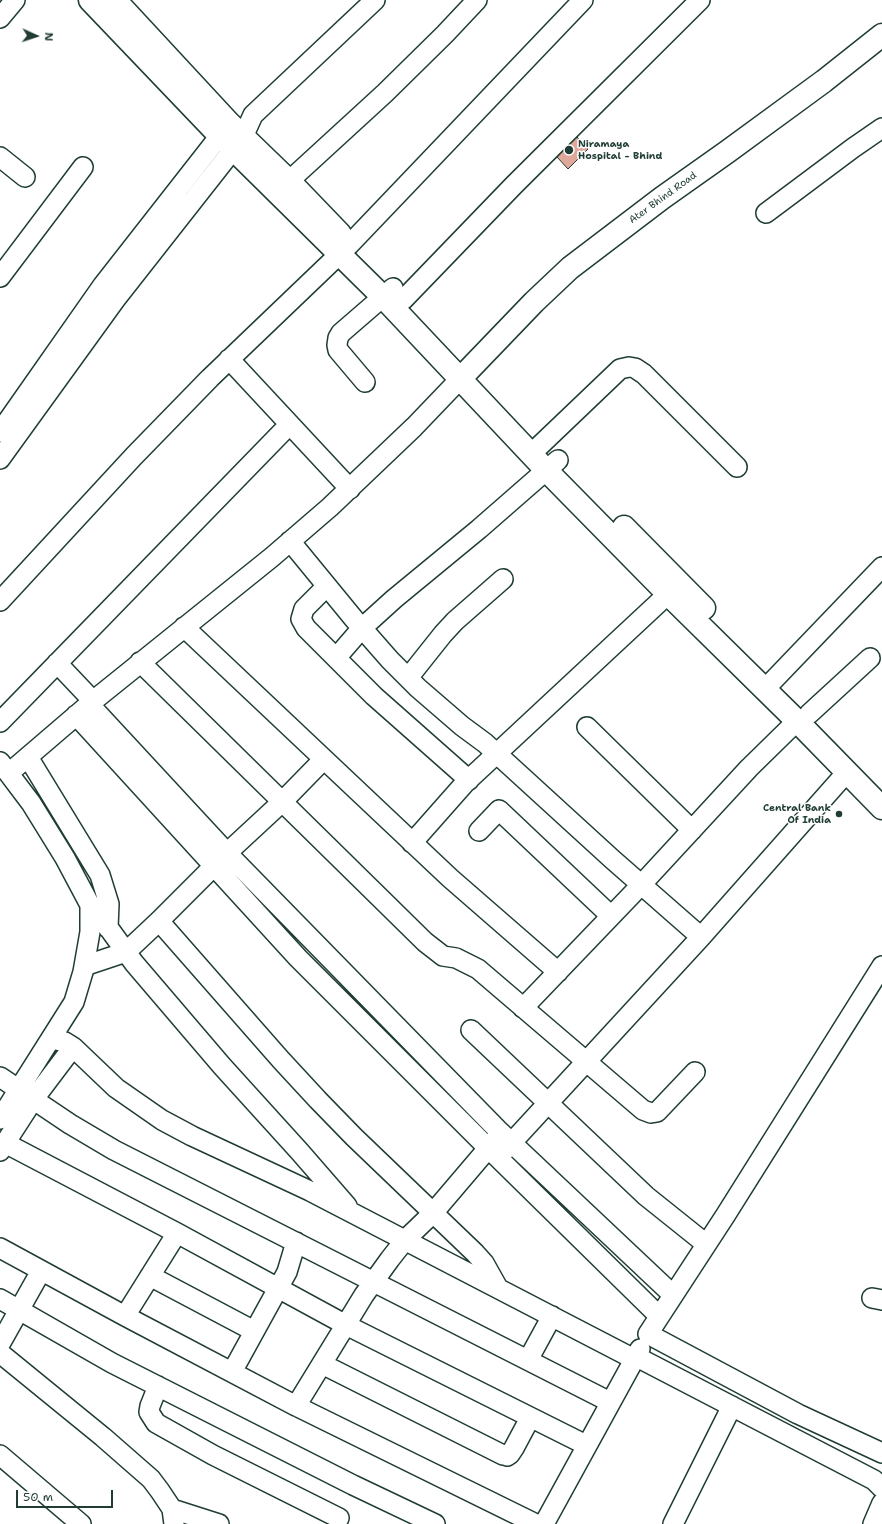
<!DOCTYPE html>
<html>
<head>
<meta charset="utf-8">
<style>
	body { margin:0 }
	#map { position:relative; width:882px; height:1524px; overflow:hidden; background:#fff; font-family:"Shantell Sans",sans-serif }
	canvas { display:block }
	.north { position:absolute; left:16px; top:16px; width:40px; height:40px; -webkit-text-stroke:3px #fff; paint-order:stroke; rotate:93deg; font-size:11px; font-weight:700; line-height:16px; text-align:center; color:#1f3d34 }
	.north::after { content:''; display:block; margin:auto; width:14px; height:18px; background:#1f3d34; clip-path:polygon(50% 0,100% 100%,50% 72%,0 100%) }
	.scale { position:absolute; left:16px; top:1490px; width:97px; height:18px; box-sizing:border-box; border:2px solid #1f3d34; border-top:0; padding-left:5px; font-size:12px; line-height:14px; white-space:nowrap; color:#1f3d34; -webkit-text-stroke:3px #fff; paint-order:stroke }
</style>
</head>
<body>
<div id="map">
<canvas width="882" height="1524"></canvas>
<div class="north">N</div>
<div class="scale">50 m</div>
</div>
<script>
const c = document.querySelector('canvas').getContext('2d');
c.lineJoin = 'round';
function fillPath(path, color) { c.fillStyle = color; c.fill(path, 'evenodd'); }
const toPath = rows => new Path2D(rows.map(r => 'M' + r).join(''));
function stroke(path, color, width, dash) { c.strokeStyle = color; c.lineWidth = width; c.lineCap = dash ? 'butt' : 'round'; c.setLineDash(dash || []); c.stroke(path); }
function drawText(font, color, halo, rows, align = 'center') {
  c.font = font + ' "Shantell Sans",sans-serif'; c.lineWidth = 3; c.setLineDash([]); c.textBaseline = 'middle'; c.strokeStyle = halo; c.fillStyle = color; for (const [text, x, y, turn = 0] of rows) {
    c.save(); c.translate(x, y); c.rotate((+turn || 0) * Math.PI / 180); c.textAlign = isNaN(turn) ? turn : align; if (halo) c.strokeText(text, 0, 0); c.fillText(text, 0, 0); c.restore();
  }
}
const building = toPath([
	[577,137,588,149,568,169,557,157,577,137]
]);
fillPath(building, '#e0a89b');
stroke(building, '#1f3d34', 1);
const minor = toPath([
	[0,18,15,0],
	[0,157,25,177],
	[289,181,385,93,445,34,477,0],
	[766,213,853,148,882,128],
	[0,277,83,167],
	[403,300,514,185,700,0],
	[229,359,350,489],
	[365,382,338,350,337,345,338,338,341,333,393,288],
	[0,432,103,285,229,124],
	[531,454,620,369,629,367,635,368,644,374,737,467],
	[0,459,115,300,243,137,253,115,375,0],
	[290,541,354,619,390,660,418,688,462,726,485,743,612,859,701,937],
	[327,586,304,609,301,619,306,628,374,696,469,780],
	[0,601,134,456,210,378,350,244,583,0],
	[184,627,450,878,558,972],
	[336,658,362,628,394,599,479,529,558,460],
	[140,662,425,942,443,956,456,958,478,969,643,1110,651,1113,657,1112,695,1072],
	[57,663,93,701],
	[408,678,443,634,455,621,503,579],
	[765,689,882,567],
	[89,704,227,853,498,1130,673,1295],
	[809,714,870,658],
	[76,715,298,958,484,1144,659,1316],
	[0,722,289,425],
	[587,727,692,830],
	[28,757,100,875,109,904,108,928],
	[0,762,31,803,65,858,90,905,105,923,134,963,222,1066,300,1152,347,1206],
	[9,773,93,701,272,557,330,507,414,427,460,379],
	[479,831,499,810,611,916],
	[412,843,465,783,668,594],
	[159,921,281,1060,318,1100,354,1137,475,1253,484,1263,498,1288],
	[84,966,126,952,159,921,227,853,282,802,323,760],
	[882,966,725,1216,648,1334,798,1414,882,1453],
	[523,1008,641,885,749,768,797,721],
	[471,1030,646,1196,706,1244],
	[52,1039,65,1042,73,1047,116,1088,162,1120,192,1136,310,1191,634,1359],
	[0,1077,70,1124,114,1150,610,1402],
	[0,1119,74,1002,83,972,90,932,90,905],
	[5,1143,177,1233,346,1325,586,1445],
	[0,1151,33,1100,73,1047],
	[503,1152,701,937,847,772],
	[0,1248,125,1316,296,1406,536,1524],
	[150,1276,254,1331],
	[872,1298,882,1300],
	[0,1299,112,1363,353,1485,435,1524],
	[125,1316,177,1233],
	[0,1344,41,1271],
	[0,1353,103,1437,151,1479,160,1491,172,1509,174,1524],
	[635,1356,874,1480,882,1488],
	[528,1360,552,1316],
	[322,1364,503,1455],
	[232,1372,287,1272,296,1242],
	[158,1386,150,1406,149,1412,156,1423,213,1455,339,1518],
	[296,1406,364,1295,390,1259,405,1240,433,1213,496,1139],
	[0,1455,81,1524],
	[507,1456,510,1454,514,1448,530,1418],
	[172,1509,219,1524],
	[544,1524,640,1349],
	[673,1524,732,1406],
	[873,1524,882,1503]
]);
const highway = toPath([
	[90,0,220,136,383,297,546,470,668,594,797,721,882,808],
	[115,0,229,123,289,181,340,234],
	[460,379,534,302,570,268,662,198,727,152,824,81,882,35],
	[624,527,704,608]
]);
stroke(minor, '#1f3d34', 22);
stroke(highway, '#1f3d34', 25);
stroke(minor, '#fff', 19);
stroke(highway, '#fff', 22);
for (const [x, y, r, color] of [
	[569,150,5,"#1f3d34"],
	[839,814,4,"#1f3d34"]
]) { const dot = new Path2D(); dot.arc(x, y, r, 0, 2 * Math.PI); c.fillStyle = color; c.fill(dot); stroke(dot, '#fff', 1.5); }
drawText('bold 10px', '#1f3d34', '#fff', [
	["Niramaya",578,144],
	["Hospital - Bhind",578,156],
	["Central Bank",831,808,"right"],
	["Of India",831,820,"right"]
], 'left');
drawText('10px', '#1f3d34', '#fff', [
	["Ater Bhind Road",663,198,-36]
]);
</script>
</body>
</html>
